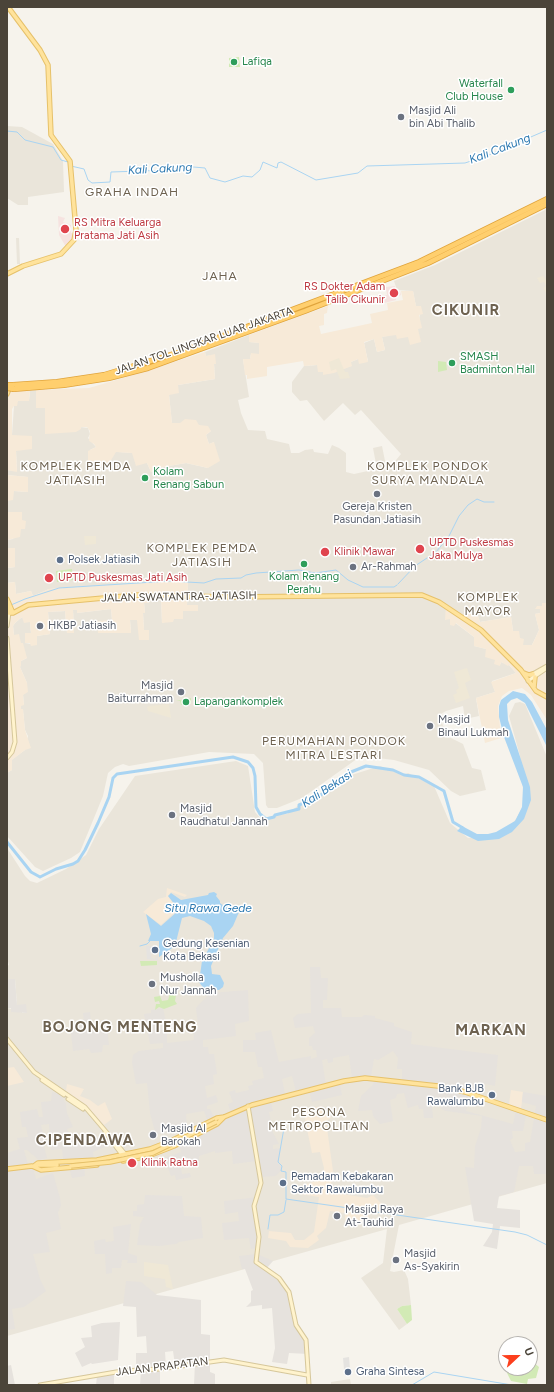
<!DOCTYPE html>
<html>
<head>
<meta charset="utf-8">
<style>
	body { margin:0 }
	#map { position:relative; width:554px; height:1392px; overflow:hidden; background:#f6f3ec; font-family:Figtree,sans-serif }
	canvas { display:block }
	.frame { position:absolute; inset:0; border:8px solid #4b4439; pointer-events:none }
	.north { position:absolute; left:498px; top:1336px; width:40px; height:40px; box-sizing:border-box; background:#fff; border:1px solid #b7b4b0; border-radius:50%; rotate:68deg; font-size:11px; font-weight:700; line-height:16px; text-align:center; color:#4b4439 }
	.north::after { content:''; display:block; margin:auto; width:14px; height:18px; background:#fc3f1d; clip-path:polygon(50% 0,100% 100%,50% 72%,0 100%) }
</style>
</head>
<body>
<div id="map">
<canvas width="554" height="1392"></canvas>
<div class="frame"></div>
<div class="north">U</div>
</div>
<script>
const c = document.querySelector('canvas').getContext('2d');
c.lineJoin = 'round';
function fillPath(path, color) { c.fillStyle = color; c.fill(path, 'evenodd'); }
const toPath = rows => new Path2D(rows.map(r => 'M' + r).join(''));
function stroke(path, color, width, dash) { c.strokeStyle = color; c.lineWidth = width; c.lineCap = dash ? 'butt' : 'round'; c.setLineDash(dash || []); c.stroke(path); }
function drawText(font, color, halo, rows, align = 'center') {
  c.font = font + ' Figtree,sans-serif'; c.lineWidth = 3; c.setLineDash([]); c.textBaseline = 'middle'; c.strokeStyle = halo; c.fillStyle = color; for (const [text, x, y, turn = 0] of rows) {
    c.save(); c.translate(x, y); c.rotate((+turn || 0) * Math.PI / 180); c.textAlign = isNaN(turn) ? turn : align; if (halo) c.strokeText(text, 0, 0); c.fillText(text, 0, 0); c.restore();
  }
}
fillPath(toPath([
	[7,126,22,127,53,144,63,161,64,192,28,197,28,205,18,205,7,198],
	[547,209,547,603,542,603,543,606,536,609,540,609,540,613,535,614,539,630,532,645,523,645,520,638,513,631,511,617,480,622,476,610,466,610,463,617,450,619,474,637,474,646,486,649,500,665,501,662,509,665,516,673,492,681,495,692,476,698,479,716,465,719,463,706,446,711,439,715,447,736,463,744,472,768,481,770,486,790,460,796,451,791,429,770,394,760,361,756,302,798,277,808,268,808,266,805,263,763,254,754,209,752,129,766,123,764,115,767,108,773,103,796,80,852,71,858,43,871,35,867,7,836,7,773,12,770,11,760,25,750,28,736,25,730,23,710,21,710,21,705,24,705,23,695,27,683,20,667,21,661,27,658,14,635,13,626,15,623,22,617,30,622,31,633,25,643,37,645,37,636,50,634,48,612,65,611,67,633,74,633,73,610,77,610,77,613,111,609,112,620,131,633,130,620,137,620,149,640,149,630,144,631,143,613,145,613,144,603,149,597,161,596,162,623,174,619,183,611,198,605,187,605,188,583,170,581,49,589,33,596,31,591,16,594,15,582,7,583,7,568,15,567,14,548,7,548,7,540,13,539,22,520,21,512,7,512,7,500,14,491,28,492,28,477,7,475,7,470,17,471,16,451,12,435,14,406,18,401,29,400,30,391,36,390,36,408,45,408,80,427,88,428,90,434,88,438,96,447,90,450,133,453,147,463,151,472,163,467,186,463,208,468,214,442,209,444,206,435,211,431,199,425,172,424,169,395,178,385,215,379,214,364,215,364,215,355,206,356,205,352,249,335,250,342,259,343,259,354,251,354,250,359,243,359,249,397,238,400,241,413,248,430,265,431,267,439,289,444,291,453,299,453,305,450,313,449,314,452,328,454,332,445,339,448,346,453,346,472,354,474,377,469,373,448,382,446,386,466,392,465,401,454,361,410,355,415,343,403,324,421,307,400,300,401,292,392,292,382,304,366,317,365,324,372,323,374,351,366,351,362,358,359,368,361,364,343,374,339,377,352,385,350,382,337,418,329,421,306,416,307,413,291,397,290,394,281,435,265],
	[16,238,19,238,20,264,17,264],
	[520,702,525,704,547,757,547,1183,399,1225,390,1271,394,1272,404,1270,408,1279,411,1305,402,1306,397,1309,407,1324,399,1330,361,1278,383,1263,387,1229,7,1336,7,1008,22,1011,22,1013,27,1013,17,1005,15,979,7,979,7,966,9,965,7,958,7,848,25,876,30,881,37,883,66,869,86,855,99,829,135,776,236,761,248,766,255,812,261,819,275,815,287,814,299,805,306,806,345,777,380,766,404,775,408,773,434,786,450,823,468,838,504,833,516,819,523,807,524,800,520,756,509,716,515,703],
	[350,1379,351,1385,331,1385,331,1382]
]), '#eae5da');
fillPath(toPath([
	[401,291,413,291,416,306,421,306,423,314,419,315,422,328,418,329,421,342,410,345,408,337,397,339,396,335,382,337,385,350,377,352,374,339,364,342,368,362,359,364,358,359,351,362,352,366,334,373,323,375,323,372,318,372,317,365,304,366,303,361,267,367,267,376,247,379,247,375,245,375,243,359,250,359,251,353,259,354,259,343,249,342,249,335,328,306,327,313,324,314,324,325,319,326,321,334,372,323,370,314,388,310,387,303,403,300],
	[205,352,206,356,215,354,216,364,214,364,215,379,178,385,179,393,169,395,172,423,180,423,185,419,196,420,199,425,208,426,211,431,206,435,209,444,214,442,220,461,208,468,186,463,163,467,151,472,147,463,136,466,132,453,116,452,107,467,88,465,88,451,96,447,94,444,89,441,90,431,87,427,81,427,81,429,76,432,45,434,45,408,36,408,36,390,89,388,140,373],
	[7,391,30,391,29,401,18,401,17,406,14,406,12,409,12,435,32,436,32,449,16,451,17,472,7,470],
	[7,475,28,477,28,492,14,491,13,500,7,501],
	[7,512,22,512,22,520,26,521,25,529,21,529,20,537,7,540],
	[7,548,15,548,15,567,7,568],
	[170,581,188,583,187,605,198,605,198,611,183,611,183,619,174,619,173,622,162,623,161,596,149,597,149,603,144,603,145,613,143,613,144,630,149,630,149,640,139,640,137,620,130,620,131,633,98,633,97,621,112,620,111,609,77,613,77,610,73,610,74,633,67,633,65,611,48,612,50,634,37,636,37,645,31,646,30,643,25,643,25,633,31,633,30,622,24,623,22,617,15,623,13,626,14,635,19,634,21,643,23,643,27,658,21,661,21,666,20,667,27,683,28,692,23,695,24,705,21,706,21,709,23,709,25,730,31,748,25,750,12,760,12,770,7,773,7,583,15,582,16,594,31,591,33,596,49,589],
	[542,603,547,603,547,720,531,695,522,688,509,691,502,696,498,706,501,738,485,743,476,698,495,692,491,682,516,673,509,665,508,666,501,662,500,666,494,664,495,660,485,657,486,649,474,646,474,637,456,623,454,626,450,625,450,619,445,620,446,604,463,616,465,607,475,606,480,622,511,617,513,631,519,631,520,638,524,639,523,645,532,645,539,630,535,614,540,613,540,609,535,609,537,606,542,606],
	[167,888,187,895,185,897,171,892,168,896,178,909,161,925,143,912,158,899,166,897],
	[14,1067,24,1082,7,1086,7,1068],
	[67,1084,84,1089,80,1096,90,1100,98,1106,105,1102,112,1119,104,1125,88,1108,69,1096,66,1091],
	[511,1090,523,1092,521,1109,509,1104],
	[321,1106,331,1118,326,1121,333,1171,330,1192,367,1198,373,1195,386,1208,385,1211,370,1209,368,1223,345,1220,345,1213,330,1211,326,1228,317,1236,319,1240,308,1248,290,1247,286,1241,268,1238,269,1231,291,1233,295,1240,304,1240,314,1232,319,1197,300,1194,299,1191,304,1185,322,1179,324,1168,320,1152,312,1153,303,1110]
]), '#f7ead8');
fillPath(toPath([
	[310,967,320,967,321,978,328,978,327,1000,323,1000,323,1008,341,1008,342,1017,362,1017,364,1015,375,1016,375,1018,394,1023,394,1026,412,1032,411,1044,498,1055,495,1086,476,1082,466,1111,513,1124,516,1111,526,1115,523,1131,512,1131,513,1138,510,1140,515,1152,525,1151,525,1143,530,1142,536,1106,522,1102,523,1092,547,1096,547,1174,534,1174,533,1166,519,1166,514,1192,499,1196,497,1208,520,1210,520,1228,500,1226,497,1249,483,1246,492,1232,493,1224,474,1221,465,1167,474,1168,475,1146,481,1128,482,1116,446,1111,441,1109,441,1103,432,1105,433,1118,424,1118,423,1109,419,1109,418,1105,408,1108,404,1093,397,1094,396,1098,390,1100,393,1121,380,1124,373,1116,372,1110,358,1111,361,1096,372,1086,376,1078,402,1081,402,1069,397,1069,398,1058,393,1051,378,1060,374,1059,371,1076,352,1079,349,1055,333,1058,333,1062,328,1063,327,1059,322,1060,326,1085,339,1081,342,1095,312,1102,308,1088,296,1092,292,1076,282,1079,285,1094,270,1098,273,1111,269,1112,273,1133,279,1144,273,1145,273,1149,281,1148,278,1163,281,1166,281,1171,275,1176,260,1177,257,1161,233,1164,232,1151,215,1153,215,1151,199,1156,199,1161,181,1167,182,1174,190,1173,191,1177,176,1180,175,1175,171,1176,164,1158,181,1152,179,1144,210,1128,204,1111,186,1114,187,1128,156,1135,150,1113,147,1083,136,1084,132,1062,133,1055,139,1051,163,1048,163,1043,150,1044,144,1014,151,1013,151,1010,163,1008,166,1022,176,1019,179,1032,167,1033,167,1043,194,1040,193,1026,198,1025,196,1008,210,993,248,990,249,1021,235,1024,236,1036,203,1040,203,1047,208,1047,209,1054,214,1054,217,1074,213,1075,214,1084,205,1086,207,1098,216,1095,218,1102,207,1106,207,1109,210,1109,217,1124,232,1116,228,1104,233,1102,229,1092,235,1090,236,1093,249,1090,248,1086,253,1085,252,1081,264,1078,262,1067,258,1067,255,1052,243,1052,243,1040,256,1040,255,1033,271,1030,279,1062,311,1056,311,1059,317,1057,316,1050,313,1050,312,1046,309,1046,309,1038,315,1033,313,1026,295,1028,293,1018,298,1014,311,1013],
	[7,979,15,979,17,1005,26,1004,27,1013,11,1012,11,1008,7,1008],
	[90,1012,91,1023,99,1022,103,1026,107,1026,109,1045,103,1045,102,1052,91,1053,89,1049,73,1051,71,1033,74,1024,84,1023,83,1013],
	[52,1092,60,1094,66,1104,67,1113,73,1127,67,1129,71,1140,91,1132,107,1146,93,1152,94,1161,84,1162,85,1176,72,1178,69,1167,64,1167,62,1149,51,1150,49,1124,41,1125,45,1142,43,1143,47,1158,39,1160,27,1150,24,1150,29,1168,33,1168,36,1179,53,1173,60,1198,61,1205,58,1213,61,1229,46,1233,50,1252,33,1254,40,1279,46,1291,24,1307,12,1309,15,1329,7,1330,7,1153,20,1149,17,1138,28,1137,26,1127,22,1127,20,1112,37,1109,39,1117,43,1117,41,1102,51,1101],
	[145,1195,182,1196,184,1216,201,1217,203,1238,179,1242,176,1244,159,1246,137,1245,140,1224,144,1217,133,1216,133,1211,137,1211,137,1205,144,1204],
	[258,1197,254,1206,258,1248,251,1249,249,1238,224,1240,222,1223,239,1221,238,1212,225,1214,224,1201],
	[131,1224,128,1253,137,1256,137,1263,127,1263,128,1260,122,1260,121,1268,112,1268,112,1273,106,1274,105,1254,95,1254,94,1241,105,1239,106,1242,114,1241,113,1227],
	[257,1254,273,1261,266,1269,285,1284,289,1292,296,1325,305,1335,307,1343,308,1354,289,1353,287,1364,272,1362,275,1348,272,1308,262,1309,262,1305,246,1307,251,1302,251,1291,253,1290,245,1269,242,1269,239,1256],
	[126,1281,141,1282,157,1295,201,1300,201,1334,210,1335,210,1372,215,1374,215,1385,194,1385,195,1363,175,1365,173,1351,165,1352,166,1367,160,1368,160,1385,140,1385,141,1371,136,1372,136,1353,147,1353,146,1336,137,1337,136,1307,123,1306],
	[120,1322,118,1360,92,1364,91,1363,82,1367,75,1353,85,1347,81,1338,92,1337,91,1326,102,1323],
	[11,1365,15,1385,7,1385,7,1366],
	[114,1374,114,1385,96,1385,97,1376]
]), '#e6e2dd');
fillPath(toPath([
	[543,276,547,281,547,294,543,288,546,286,544,282,540,283,537,278],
	[339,358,345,372,348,372,350,378,340,379,336,369,331,371,329,362],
	[84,536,96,536,96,544,85,545],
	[467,668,471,680,465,683,470,698,456,703,453,695,457,693,456,690,459,688,454,672],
	[169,704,171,718,148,711,147,707,150,706],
	[144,1262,168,1265,173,1289,166,1287,165,1279,144,1276]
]), '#efe8d6');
fillPath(toPath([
	[58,216,65,218,63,222,71,225,71,233,75,234,74,237,66,247,59,235],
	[395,286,396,291,400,291,401,295,396,297,396,300,384,303,384,295,387,295,386,287]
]), '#f6e3e0');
fillPath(toPath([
	[239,57,240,67,229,67,229,58],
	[438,361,446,362,447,370,438,372],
	[72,569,73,580,57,582,56,571],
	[191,698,191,703,181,705,180,701,176,701],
	[140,961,157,961,157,965,141,966],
	[170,994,173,994,174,996,176,995,175,1001,177,1004,164,1009,159,1007,155,1010,156,1004,160,1004,159,1001,155,1002,154,997,160,996,162,1001,168,1000],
	[411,1305,412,1320,407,1324,397,1309,402,1306],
	[530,1362,533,1362,539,1367,536,1378,528,1379,527,1384,511,1381,507,1373,509,1368,530,1368]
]), '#d2eab5');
fillPath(toPath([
	[158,943,158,960,147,959,146,946,152,946,151,958,155,959,158,955],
	[349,1357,350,1369,344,1369,343,1358]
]), '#e5e3e0');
fillPath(toPath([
	[513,691,525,694,532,702,547,730,547,747,525,703,517,698,511,700,507,704,508,720,530,787,531,800,524,819,512,832,499,839,478,841,457,831,462,826,477,834,488,834,496,832,515,821,522,807,523,787,504,737,499,717,499,706,501,700],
	[214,892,217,894,216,896,220,901,220,903,224,906,229,904,239,912,233,926,223,938,211,966,212,974,220,975,224,983,223,987,219,990,205,990,199,982,202,961,214,939,214,933,211,926,204,921,190,916,182,918,175,946,159,957,159,941,148,941,151,934,146,914,161,926,179,910,168,896,171,893,181,900,208,895,209,893]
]), '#a9d4f2');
stroke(toPath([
	[7,131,17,132,25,140,53,147,61,160,68,162],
	[71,166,84,169,88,180,92,183,110,182,111,172,171,170,182,166,205,168,210,178,225,182,243,176,252,177,260,170,263,162,277,168,278,163,281,162,316,180,358,173,367,166,465,163,489,155,547,130],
	[398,584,415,566,436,552,449,536,459,516,468,505,477,499,484,502,494,502],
	[11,605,25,599,59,588,170,581,204,583,216,579,241,578,246,575,256,573,299,570,315,573,336,570,348,580,363,587,394,587,397,585],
	[140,946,147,944,150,941],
	[281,1121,284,1128,278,1162,282,1166,281,1171,286,1172,286,1199,515,1232,527,1235,547,1245],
	[268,1229,270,1215,278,1215,284,1212,286,1200],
	[412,1385,434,1372,512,1385]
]), '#a9d4f2', 1);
stroke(toPath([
	[7,842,31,872,40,877,56,869,73,864,78,861,85,850,98,823,109,797,113,778,117,774,233,757,248,762,253,768,255,776,256,807,260,814,266,819,274,817,275,815,299,809,299,805,318,797,351,772,366,766,393,770,404,775,419,777,444,791,453,822,463,828]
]), '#a9d4f2', 3);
const secondary = toPath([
	[7,626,9,613],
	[7,638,15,742,12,752,7,758],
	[531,675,547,666],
	[528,681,547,668],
	[7,1039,34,1072,85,1107,126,1155],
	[42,1080,64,1095],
	[68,1099,83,1109],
	[248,1106,261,1183,254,1206,259,1237,256,1262,279,1278,289,1292,296,1325,306,1340,309,1385],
	[105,1132,123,1156],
	[40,1385,122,1371,160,1369,224,1360,307,1375]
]);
const primary = toPath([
	[7,274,23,266,61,254,74,240,76,230,70,161,51,135,48,65,40,50,8,7],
	[7,394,10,386],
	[7,599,13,613],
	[7,606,9,613,13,613,28,605,136,595,231,597,422,595,439,602,481,630,521,670,536,691,547,697],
	[524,673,529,675,533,674],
	[534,687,535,677],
	[151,1155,174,1146,217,1124,224,1117],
	[123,1161,139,1158],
	[36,1165,57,1165],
	[34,1166,38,1163,97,1160,150,1149,171,1141,217,1118,224,1117,252,1105,344,1081,365,1078,438,1086,465,1092,547,1120],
	[7,1169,32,1166,41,1170,97,1165]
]);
const motorway = toPath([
	[13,385,57,382,104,375,180,352,419,262,547,199],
	[14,389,64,385,109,378,148,368,305,311,428,263,547,204]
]);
stroke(secondary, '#d6c79b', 5);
stroke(primary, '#e6c16a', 5.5);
stroke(motorway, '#e0a43c', 6);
stroke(secondary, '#fff3cd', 3);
stroke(primary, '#ffe39c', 3.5);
stroke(motorway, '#ffcf6e', 4.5);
const primaryBridge = toPath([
	[71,1166,110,1162,153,1153,216,1122]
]);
const motorwayBridge = toPath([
	[7,385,13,385],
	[7,388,14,389]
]);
stroke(primaryBridge, '#e6c16a', 5.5, []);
stroke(motorwayBridge, '#e0a43c', 6, []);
stroke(primaryBridge, '#ffe39c', 3.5);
stroke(motorwayBridge, '#ffcf6e', 4.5);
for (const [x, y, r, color] of [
	[234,62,4,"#2e9e5b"],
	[511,90,4,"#2e9e5b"],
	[401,117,4,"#6b7280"],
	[65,229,5,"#e0444e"],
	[394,293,5,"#e0444e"],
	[452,363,4,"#2e9e5b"],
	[145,478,4,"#2e9e5b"],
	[377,494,4,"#6b7280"],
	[420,549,5,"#e0444e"],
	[325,552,5,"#e0444e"],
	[60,560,4,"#5c6f8a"],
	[304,564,4,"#2e9e5b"],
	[353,567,4,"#6b7280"],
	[49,578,5,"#e0444e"],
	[40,626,4,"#6b7280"],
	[181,692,4,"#6b7280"],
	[186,702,4,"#2e9e5b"],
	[430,726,4,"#6b7280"],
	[172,815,4,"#6b7280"],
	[155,950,4,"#5c6f8a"],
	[152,984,4,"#6b7280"],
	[492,1095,4,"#5c6f8a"],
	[153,1135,4,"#6b7280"],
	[132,1163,5,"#e0444e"],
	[283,1183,4,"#5c6f8a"],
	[337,1216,4,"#6b7280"],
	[396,1260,4,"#6b7280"],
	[348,1372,4,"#5c6f8a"]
]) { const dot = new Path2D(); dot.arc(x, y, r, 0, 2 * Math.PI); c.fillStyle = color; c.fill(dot); stroke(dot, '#fff', 1.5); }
drawText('11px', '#27864d', '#fff', [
	["Lafiqa",242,62],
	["Waterfall",503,84,"right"],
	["Club House",503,97,"right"],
	["SMASH",460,357],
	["Badminton Hall",460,370],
	["Kolam",153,472],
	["Renang Sabun",153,485],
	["Kolam Renang",304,577,"center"],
	["Perahu",304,590,"center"],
	["Lapangankomplek",194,702]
], 'left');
drawText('11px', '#5b616d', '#fff', [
	["Masjid Ali",409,111],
	["bin Abi Thalib",409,124],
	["Gereja Kristen",377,507,"center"],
	["Pasundan Jatiasih",377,520,"center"],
	["Ar-Rahmah",361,567],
	["HKBP Jatiasih",48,626],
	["Masjid",173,686,"right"],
	["Baiturrahman",173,699,"right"],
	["Masjid",438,720],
	["Binaul Lukmah",438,733],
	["Masjid",180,809],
	["Raudhatul Jannah",180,822],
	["Musholla",160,978],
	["Nur Jannah",160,991],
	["Masjid Al",161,1129],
	["Barokah",161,1142],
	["Masjid Raya",345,1210],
	["At-Tauhid",345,1223],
	["Masjid",404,1254],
	["As-Syakirin",404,1267]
], 'left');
drawText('11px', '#be3a42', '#fff', [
	["RS Mitra Keluarga",74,223],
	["Pratama Jati Asih",74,236],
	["RS Dokter Adam",385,287,"right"],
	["Talib Cikunir",385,300,"right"],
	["UPTD Puskesmas",429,543],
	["Jaka Mulya",429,556],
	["Klinik Mawar",334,552],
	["UPTD Puskesmas Jati Asih",58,578],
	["Klinik Ratna",141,1163]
], 'left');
drawText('11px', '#4b4439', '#fff', [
	["JALAN TOL LINGKAR LUAR JAKARTA",204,341,-19],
	["JALAN SWATANTRA-JATIASIH",179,597,-1],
	["JALAN PRAPATAN",162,1367,-7]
]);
drawText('11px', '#4e5e75', '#fff', [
	["Polsek Jatiasih",68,560],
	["Gedung Kesenian",163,944],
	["Kota Bekasi",163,957],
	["Bank BJB",484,1089,"right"],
	["Rawalumbu",484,1102,"right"],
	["Pemadam Kebakaran",291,1177],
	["Sektor Rawalumbu",291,1190],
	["Graha Sintesa",356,1372]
], 'left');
drawText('italic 12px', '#2e7ab2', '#fff', [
	["Kali Cakung",500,149,-21],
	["Kali Cakung",160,169,-3],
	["Kali Bekasi",327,789,-33],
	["Situ Rawa Gede",208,908]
]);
c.letterSpacing = '1px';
drawText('12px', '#6e6250', '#fff', [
	["GRAHA INDAH",132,192],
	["JAHA",220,276],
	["KOMPLEK PEMDA",76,466],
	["JATIASIH",76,480],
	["KOMPLEK PONDOK",428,466],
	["SURYA MANDALA",428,480],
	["KOMPLEK PEMDA",202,548],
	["JATIASIH",202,562],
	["KOMPLEK",488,597],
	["MAYOR",488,611],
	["PERUMAHAN PONDOK",334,741],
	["MITRA LESTARI",334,755],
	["PESONA",319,1112],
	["METROPOLITAN",319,1126]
]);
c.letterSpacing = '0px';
c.letterSpacing = '1px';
drawText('bold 15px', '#6e6250', '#fff', [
	["CIKUNIR",466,311],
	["BOJONG MENTENG",120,1028],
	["MARKAN",491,1031],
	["CIPENDAWA",85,1141]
]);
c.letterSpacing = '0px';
</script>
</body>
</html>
